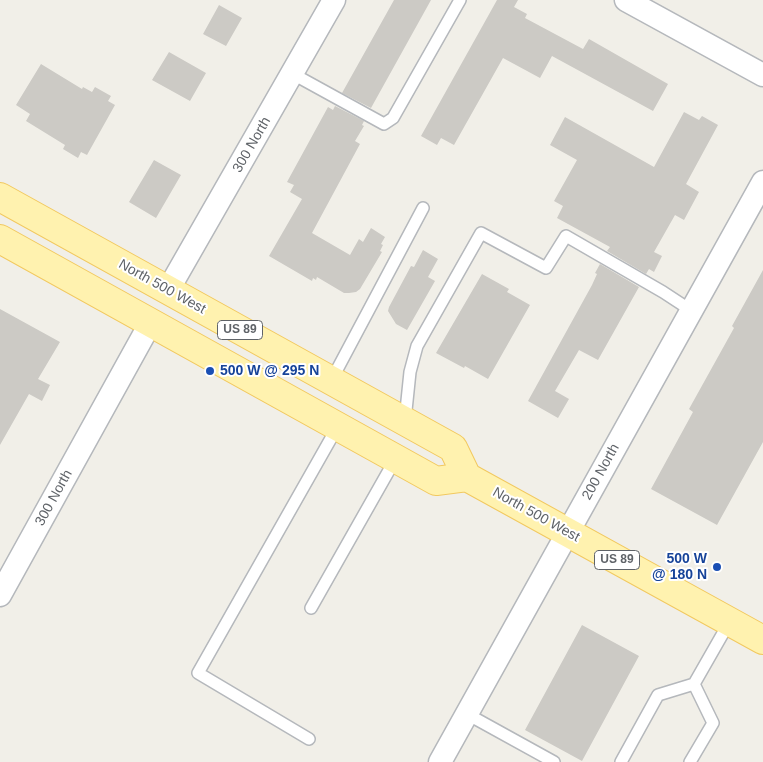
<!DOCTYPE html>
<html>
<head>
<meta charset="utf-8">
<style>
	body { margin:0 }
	canvas { display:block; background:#f1efe8 }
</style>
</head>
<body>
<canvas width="763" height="762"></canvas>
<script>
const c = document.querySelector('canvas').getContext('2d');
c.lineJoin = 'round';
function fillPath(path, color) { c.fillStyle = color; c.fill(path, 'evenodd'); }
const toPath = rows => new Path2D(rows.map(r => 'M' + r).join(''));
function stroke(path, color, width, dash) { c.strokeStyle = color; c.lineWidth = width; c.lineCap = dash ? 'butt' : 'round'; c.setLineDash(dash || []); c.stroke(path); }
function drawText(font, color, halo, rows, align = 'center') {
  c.font = font + ' Arial,sans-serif'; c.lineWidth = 4; c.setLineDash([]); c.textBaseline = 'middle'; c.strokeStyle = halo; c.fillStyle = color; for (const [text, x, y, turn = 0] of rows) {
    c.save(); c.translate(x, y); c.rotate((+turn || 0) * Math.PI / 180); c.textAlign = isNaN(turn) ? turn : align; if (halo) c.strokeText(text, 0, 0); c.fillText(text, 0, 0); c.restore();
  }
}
fillPath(toPath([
	[394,0,431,0,371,108,342,93],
	[497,0,518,0,514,7,527,14,525,18,583,49,589,39,668,84,653,111,552,56,540,78,503,58,454,145,441,138,437,145,421,136],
	[219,5,242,18,226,46,203,34],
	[169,52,206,73,190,101,152,80],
	[41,64,82,89,83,87,92,92,95,87,111,96,108,101,115,105,87,155,81,152,78,158,63,149,65,145,26,121,30,114,16,105],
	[335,106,364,121,362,125,364,126,355,141,360,144,312,233,350,255,359,239,363,242,371,228,385,237,381,244,383,245,380,251,382,252,360,289,356,292,349,293,344,293,317,277,316,280,313,278,312,281,269,256,302,199,290,192,294,185,287,182,328,107,333,110],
	[684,112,699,120,702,116,718,125,686,184,699,192,684,220,675,215,654,252,662,256,654,272,649,269,646,274,607,251,610,247,557,218,563,206,554,201,577,160,550,145,565,117,654,167],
	[154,160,181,175,156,218,129,202],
	[423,250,438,259,428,277,435,281,407,330,396,324,388,311,389,307,411,266,414,267],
	[600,264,639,287,598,360,579,350,555,391,569,399,558,418,528,401,592,285,597,274,595,273],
	[763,270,763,442,717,525,651,489,693,412,689,409,734,328,732,326],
	[482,274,509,289,507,292,530,305,488,379,465,366,464,368,436,353],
	[0,309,60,342,38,379,50,385,42,401,29,394,0,445],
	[582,625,639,656,582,761,525,730]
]), '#cccac5');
const service = toPath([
	[293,74,384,124,393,118,460,0],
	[331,381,423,208],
	[405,420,410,372,417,346,481,233,546,268,566,236,663,292,692,311],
	[311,608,396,458],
	[467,714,554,762],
	[309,739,198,673,338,426],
	[621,762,658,695,694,684,730,621],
	[690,762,713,723,694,684]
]);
const minor = toPath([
	[626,0,763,75],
	[168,290,334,0],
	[0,595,151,322],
	[440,762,763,182]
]);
const primary = toPath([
	[0,197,453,448,467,477,763,640],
	[0,239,436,481,467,477]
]);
stroke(service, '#b5b8bc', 14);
stroke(minor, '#b5b8bc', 25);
stroke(primary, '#f2c960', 30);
stroke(service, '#fff', 11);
stroke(minor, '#fff', 22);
stroke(primary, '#fff2af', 28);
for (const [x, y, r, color] of [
	[210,371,5,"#1a4fb4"],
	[717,567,5,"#1a4fb4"]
]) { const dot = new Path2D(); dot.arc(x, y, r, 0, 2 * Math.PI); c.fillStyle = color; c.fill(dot); stroke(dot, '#fff', 2); }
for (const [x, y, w] of [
	[240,330,45],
	[617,560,45]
]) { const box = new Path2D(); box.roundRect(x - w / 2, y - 9.5, w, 19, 4); c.fillStyle = '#fff'; c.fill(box); stroke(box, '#5f6368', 1); }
drawText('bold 12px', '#5f6368', null, [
	["US 89",240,330],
	["US 89",617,560]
]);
drawText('14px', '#5f6368', '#fff', [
	["300 North",252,145,-60],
	["North 500 West",162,287,29],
	["200 North",601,472,-61],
	["300 North",54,498,-61],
	["North 500 West",536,515,29]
]);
drawText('bold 14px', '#164399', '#fff', [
	["500 W @ 295 N",220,371],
	["500 W",707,559,"right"],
	["@ 180 N",707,575,"right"]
], 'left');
</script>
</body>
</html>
